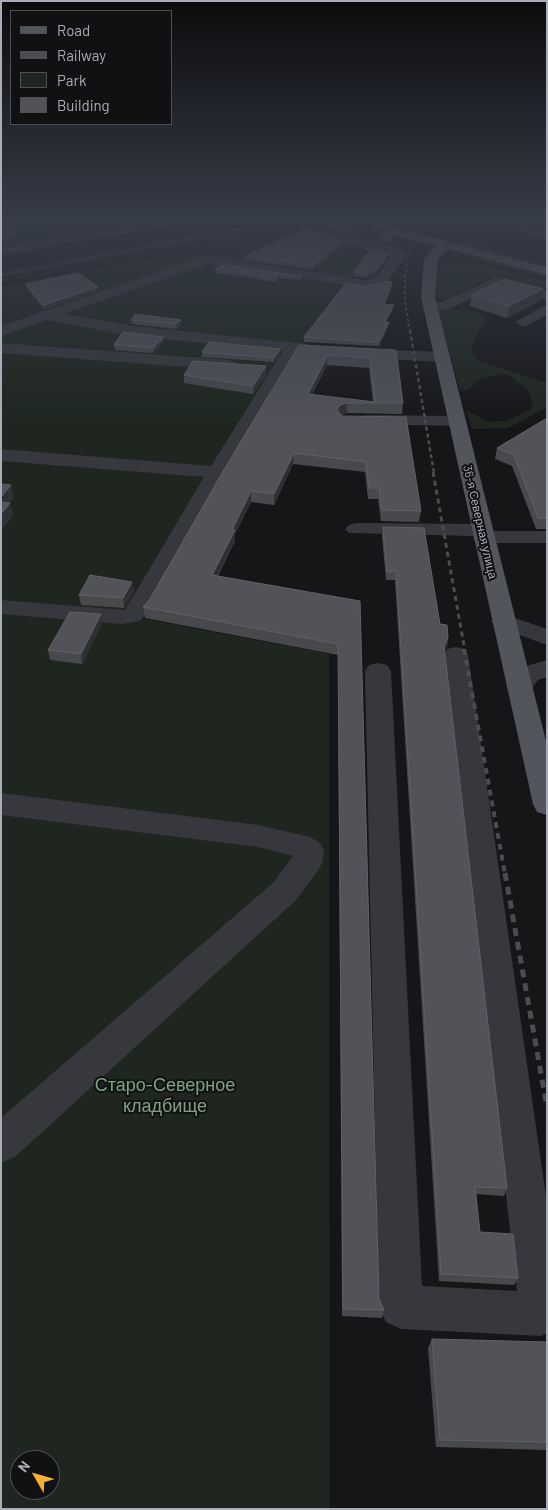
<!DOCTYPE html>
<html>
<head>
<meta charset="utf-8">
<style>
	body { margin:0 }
	#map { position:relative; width:548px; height:1510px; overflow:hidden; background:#161618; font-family:Barlow,sans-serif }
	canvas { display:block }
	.frame { position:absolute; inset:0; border:2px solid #a8adb8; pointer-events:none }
	.legend { position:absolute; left:10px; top:10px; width:162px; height:115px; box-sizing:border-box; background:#111113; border:1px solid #4d4f55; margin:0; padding:6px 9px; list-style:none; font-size:15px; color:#a8adb8 }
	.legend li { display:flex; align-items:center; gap:10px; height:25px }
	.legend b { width:25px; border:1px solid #4d4f55 }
	.north { position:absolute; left:10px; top:1450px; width:50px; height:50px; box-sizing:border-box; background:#111113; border:1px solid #4d4f55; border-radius:50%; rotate:308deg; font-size:14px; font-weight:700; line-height:20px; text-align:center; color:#a8adb8 }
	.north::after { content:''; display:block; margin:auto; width:18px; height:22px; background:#f2b134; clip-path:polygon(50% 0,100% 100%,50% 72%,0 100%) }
</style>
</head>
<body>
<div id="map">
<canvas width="548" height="1510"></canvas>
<div class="frame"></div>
<ul class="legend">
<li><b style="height:6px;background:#53555c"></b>Road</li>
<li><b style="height:6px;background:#4a4c52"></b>Railway</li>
<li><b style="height:14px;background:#1e261f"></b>Park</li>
<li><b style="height:14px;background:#525359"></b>Building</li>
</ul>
<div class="north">N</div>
</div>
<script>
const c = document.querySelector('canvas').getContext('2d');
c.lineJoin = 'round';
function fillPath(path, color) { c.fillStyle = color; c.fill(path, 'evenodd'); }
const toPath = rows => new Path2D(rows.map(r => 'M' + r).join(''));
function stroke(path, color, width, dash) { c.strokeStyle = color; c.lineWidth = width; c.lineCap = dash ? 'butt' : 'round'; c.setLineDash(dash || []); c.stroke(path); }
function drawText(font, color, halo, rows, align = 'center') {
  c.font = font + ' Barlow,sans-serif'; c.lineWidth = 4; c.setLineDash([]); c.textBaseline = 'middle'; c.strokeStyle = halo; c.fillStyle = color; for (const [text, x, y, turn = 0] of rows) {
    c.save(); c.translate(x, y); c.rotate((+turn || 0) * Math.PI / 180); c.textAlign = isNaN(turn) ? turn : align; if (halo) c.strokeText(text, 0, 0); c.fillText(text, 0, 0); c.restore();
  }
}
fillPath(toPath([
	[282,219,308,219,250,232,1,278,1,271]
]), '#222225');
fillPath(toPath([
	[1,219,194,219,1,253],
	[285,233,371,256,349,280,297,351,140,618,329,654,330,1509,1,1509,1,286],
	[20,1460,50,1460,50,1490,20,1490],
	[452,237,547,263,547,267,453,243],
	[472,255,547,274,547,279,463,256],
	[450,263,484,264,496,267,547,281,547,290,497,278,484,280,449,299,435,299,434,278,441,266],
	[444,308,474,312,484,317,485,321,471,347,473,354,479,361,547,383,547,407,508,428,472,429,467,411,490,422,506,421,530,410,533,403,528,390,508,375,499,374,480,379,467,391,460,390,438,309]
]), '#1e261f');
stroke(toPath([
	[214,241,294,224],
	[1,281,179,248]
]), '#3d3f44', 2, [1, 2]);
fillPath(toPath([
	[166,219,193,219,187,223,1,255,1,247,166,219],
	[516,222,547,231,547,239,512,229,510,226,512,223,516,222],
	[311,225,397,248,406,256,386,283,367,288,207,264,63,314,133,326,308,344,316,349,308,354,298,353,227,472,150,610,140,621,122,624,1,614,1,600,125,610,204,477,1,461,1,449,211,466,283,351,133,336,46,320,1,336,1,326,206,256,367,280,376,277,391,257,307,232,305,229,307,226,311,225],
	[496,277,547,291,547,300,497,286,449,309,430,310,423,306,430,302,442,302,496,277],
	[547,305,547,315,523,327,515,322,547,305],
	[1,343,228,360,234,362,236,365,234,368,228,370,1,353,1,343],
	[361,349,442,352,450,357,442,362,355,357,353,354,361,349],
	[368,415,457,416,463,417,466,421,463,425,457,426,362,424,359,420,362,416,368,415],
	[356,523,482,524,489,526,492,531,547,531,547,543,483,543,475,542,473,536,349,533,345,529,349,525,356,523],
	[503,614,547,629,547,645,495,626,491,621,495,616,503,614],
	[456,647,465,649,468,655,547,1203,547,1333,541,1336,401,1329,386,1322,379,1307,365,671,369,665,378,663,387,665,391,671,422,1286,517,1291,444,655,447,649,456,647],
	[547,660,547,677,538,680,528,693,519,695,510,693,506,687,520,668,547,660],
	[1,793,258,825,310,837,320,843,324,851,323,861,319,869,296,900,15,1157,1,1163,1,1118,274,882,293,856,258,847,1,815,1,793]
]), '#37383d');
fillPath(toPath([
	[360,219,376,219,396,228,547,267,547,275,448,249,438,260,435,297,547,745,547,815,537,812,533,804,421,297,424,259,436,246,388,234,360,219]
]), '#53555c');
stroke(toPath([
	[1,275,293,219],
	[410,332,405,303,405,275,409,252,420,229,428,219]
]), '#4a4c52', 2, [3, 2.5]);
stroke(toPath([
	[410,330,434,473]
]), '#4a4c52', 2.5, [4, 3]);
stroke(toPath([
	[433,472,465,651]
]), '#4a4c52', 3, [5, 4]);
stroke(toPath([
	[464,649,505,874]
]), '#4a4c52', 4, [6, 5]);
stroke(toPath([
	[505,873,547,1107]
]), '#4a4c52', 5, [8, 6]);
fillPath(toPath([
	[322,222,357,229,356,233,354,235,322,226],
	[391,233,390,244,379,241,380,238],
	[343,241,342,245,313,270,245,260,245,256],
	[388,258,375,275,367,278,353,276,354,272],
	[225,265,301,276,301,280,280,278,276,282,216,273,215,269],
	[26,284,98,291,44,309,27,288],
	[367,286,392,286,385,304,393,309,386,322,388,327,379,346,304,342,304,337],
	[543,289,541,300,507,318,470,306,471,295],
	[131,320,181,320,181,325,177,329,132,324],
	[164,341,153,353,115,350,114,345],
	[299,345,396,350,403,403,402,414,347,413,341,415,421,511,419,522,381,521,378,499,368,499,365,472,293,464,274,505,251,502,235,534,235,541,218,576,360,601,379,1299,384,1310,382,1318,342,1316,338,655,145,618,143,607,150,599],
	[327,365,369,368,373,402,312,395],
	[280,349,280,354,274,362,202,357,202,352],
	[266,366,266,375,253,394,184,383,184,375],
	[547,418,547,529,536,529,512,466,495,459,497,448],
	[383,527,448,638,447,647,444,652,507,1188,504,1196,476,1194,480,1232,518,1278,514,1285,439,1281,395,580,386,580,382,536],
	[132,582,134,592,124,608,81,605,79,595],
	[102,624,82,664,50,660,48,650],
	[432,1339,547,1342,547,1450,436,1447,428,1348]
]), '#47494d');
fillPath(toPath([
	[15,219,42,219,16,222,17,225,9,226,8,222],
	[16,236,16,240,1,242,1,238],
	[343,241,342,245,313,270,313,266],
	[388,254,388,258,375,275,367,278,367,274],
	[280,274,280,278,276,282,276,278],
	[392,282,392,286,383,308,384,304],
	[98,287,98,291,44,309,44,305],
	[543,289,541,300,507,318,509,306],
	[394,305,393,309,383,326,384,322],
	[181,320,181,325,177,329,176,324],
	[389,322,388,327,379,346,379,342],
	[164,337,164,341,153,353,153,348],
	[280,349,280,354,274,362,274,358],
	[328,355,327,365,307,405,308,394],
	[266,366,266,375,253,394,253,386],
	[347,403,347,413,340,415,337,410,340,405],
	[294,453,293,464,274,505,274,494],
	[11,485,14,498,1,514,1,497],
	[251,491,251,502,235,534,235,541,212,586,212,575,232,530],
	[10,503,13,516,1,530,1,514],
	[132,582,134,592,124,608,123,598],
	[101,614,102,624,82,664,81,654],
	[448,638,447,647,442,655,444,646]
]), '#2f3033');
const building = toPath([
	[1,219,15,219,16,221,8,222,16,236,1,238,1,219],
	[322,222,357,229,354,231,322,222],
	[306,229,343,241,313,266,245,256,306,229],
	[385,231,391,233,390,240,380,238,385,231],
	[371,249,388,254,375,271,367,274,354,272,371,249],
	[225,265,301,276,280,274,276,278,215,269,225,265],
	[78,273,98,287,44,305,26,284,78,273],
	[505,279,543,289,509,306,471,295,505,279],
	[387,281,392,282,384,304,394,305,384,322,389,322,379,342,304,337,346,283,367,286,387,281],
	[135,314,181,320,176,324,131,320,135,314],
	[123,332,164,337,153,348,114,345,123,332],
	[209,342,280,349,274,358,202,352,209,342],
	[299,345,396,350,403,403,347,403,340,405,337,410,342,416,406,417,421,511,382,510,379,488,369,488,366,462,294,453,274,494,251,491,232,530,235,530,212,575,360,601,379,1299,384,1310,343,1309,338,644,143,607,150,599,225,468,299,345],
	[328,355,370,358,375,402,308,394,328,355],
	[193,361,266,366,253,386,184,375,193,361],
	[547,418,547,518,538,518,514,455,497,448,547,418],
	[1,484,11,485,1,497,1,484],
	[1,502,10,503,1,514,1,502],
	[383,527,424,528,440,624,447,625,448,638,444,646,507,1188,475,1187,480,1232,513,1234,518,1278,441,1274,396,571,387,572,383,527],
	[90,575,132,582,123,598,79,595,90,575],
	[70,612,101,614,81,654,48,650,70,612],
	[432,1339,547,1342,547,1442,440,1440,432,1339]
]);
fillPath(building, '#525359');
stroke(building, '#5f6168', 1);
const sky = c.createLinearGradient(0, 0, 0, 430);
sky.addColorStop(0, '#0c0c0d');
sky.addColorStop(0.51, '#363c48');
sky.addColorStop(1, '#363c4800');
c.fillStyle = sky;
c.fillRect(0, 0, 548, 430);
drawText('12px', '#a8adb8', '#111113', [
	["36-я Северная улица",480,522,77]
]);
drawText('18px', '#7fa381', '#111113', [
	["Старо-Северное",165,1085],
	["кладбище",165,1106]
]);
</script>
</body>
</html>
